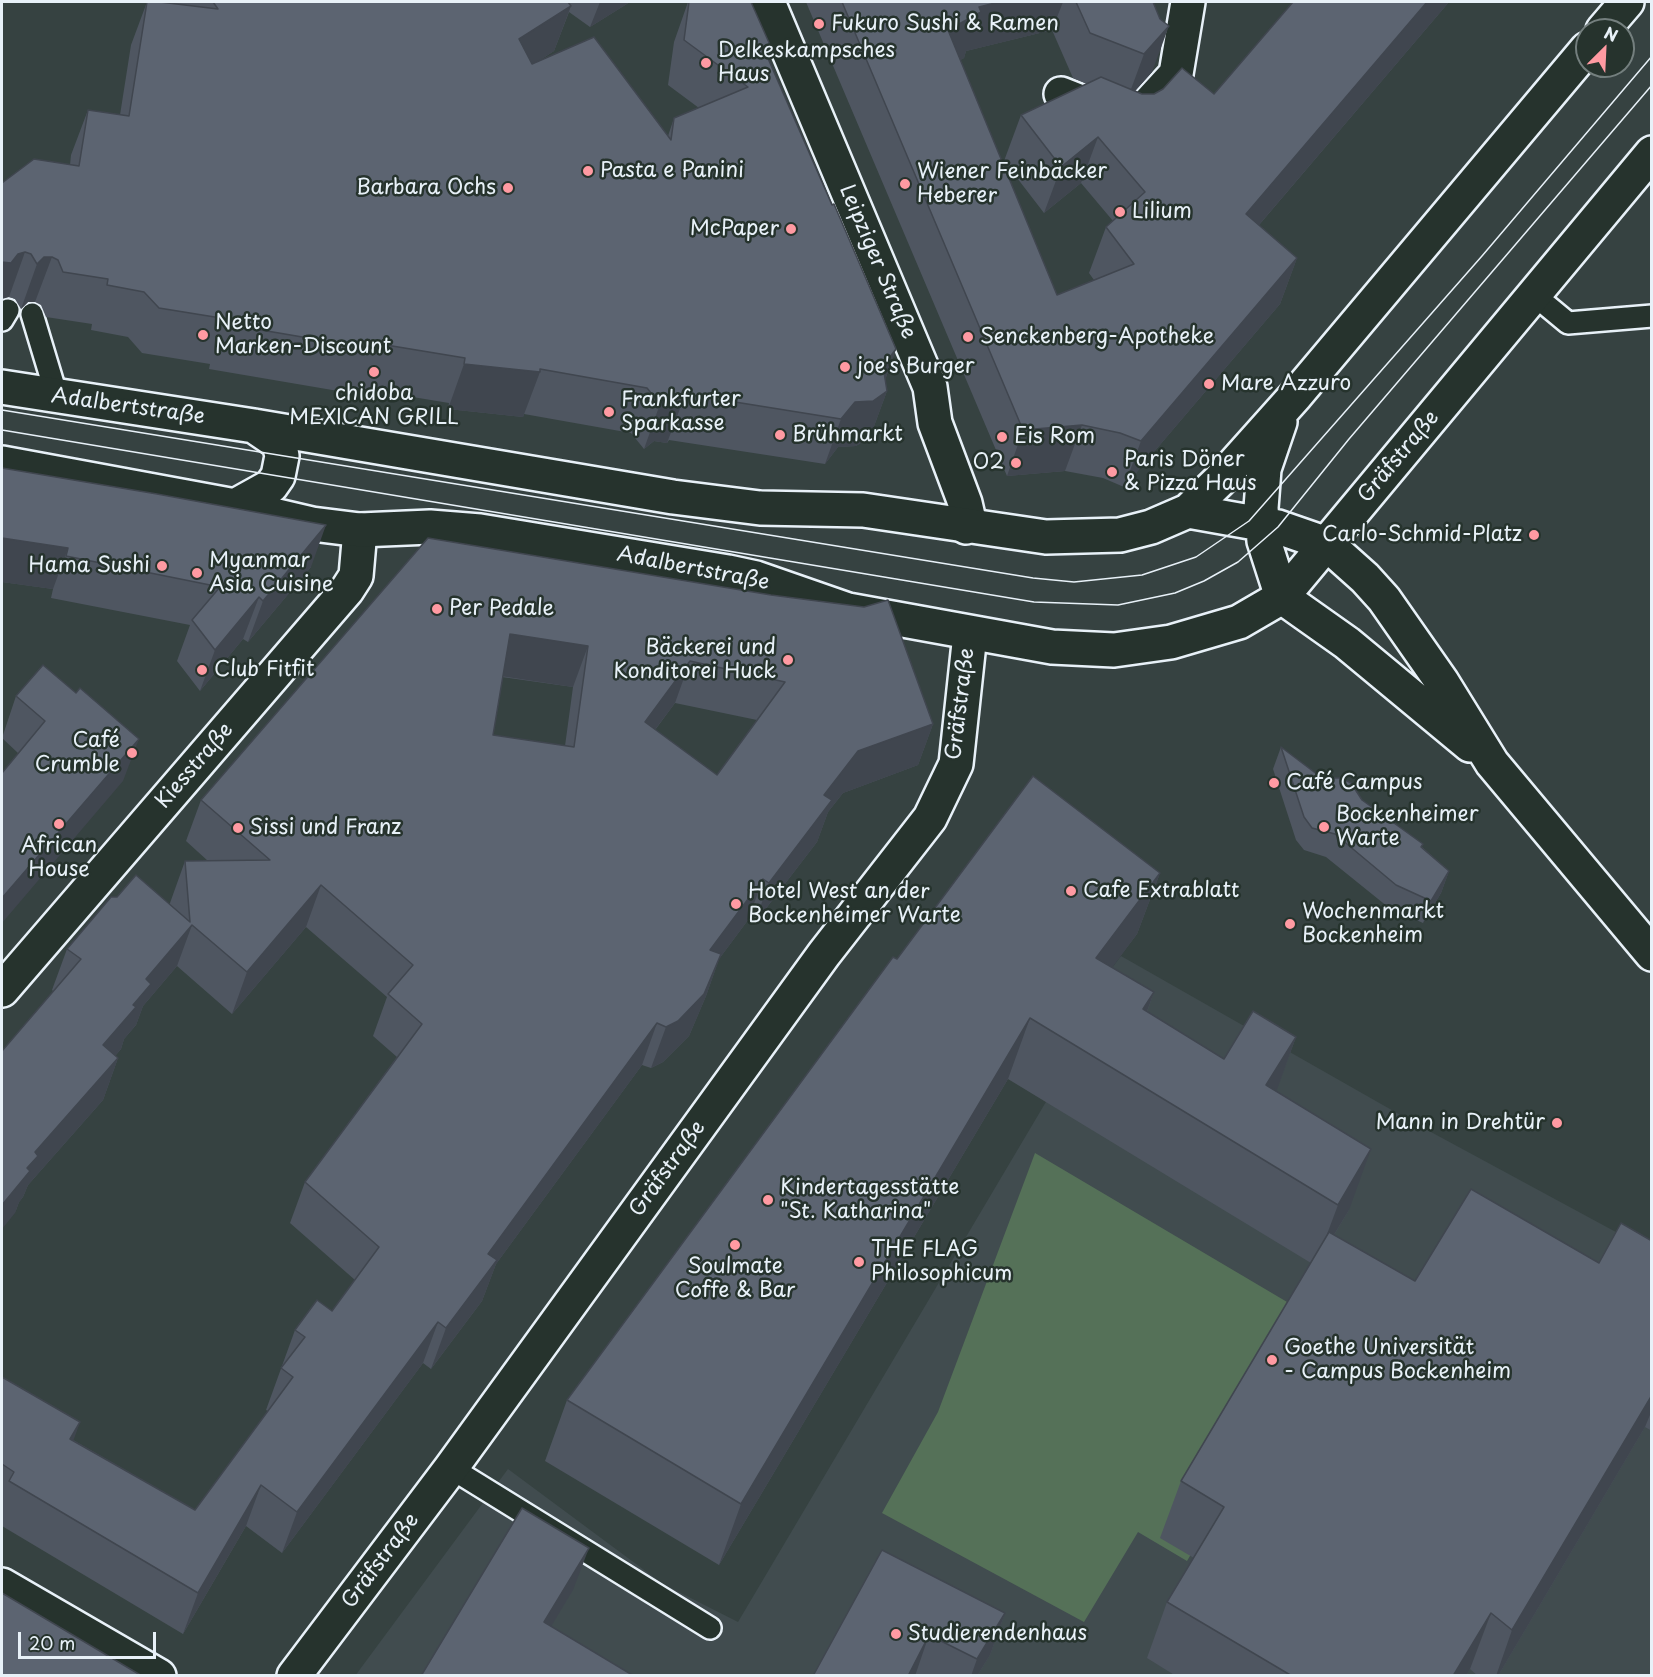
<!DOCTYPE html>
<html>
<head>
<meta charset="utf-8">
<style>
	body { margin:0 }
	#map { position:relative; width:1653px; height:1677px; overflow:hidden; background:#364241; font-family:"Playpen Sans",sans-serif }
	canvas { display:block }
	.frame { position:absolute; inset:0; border:3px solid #e8f1f8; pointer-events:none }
	.north { position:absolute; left:1575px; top:18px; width:60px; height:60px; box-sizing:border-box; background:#26332d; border:2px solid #747f7e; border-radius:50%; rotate:24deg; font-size:16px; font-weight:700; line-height:24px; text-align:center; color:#e8f1f8 }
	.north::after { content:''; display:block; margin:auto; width:21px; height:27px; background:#ff9aa2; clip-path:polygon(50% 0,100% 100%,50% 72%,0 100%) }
	.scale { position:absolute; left:18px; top:1632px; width:138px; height:27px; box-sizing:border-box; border:3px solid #e8f1f8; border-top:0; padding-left:8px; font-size:18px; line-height:21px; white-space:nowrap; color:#e8f1f8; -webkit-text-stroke:4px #26332d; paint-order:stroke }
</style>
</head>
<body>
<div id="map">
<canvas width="1653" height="1677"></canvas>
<div class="frame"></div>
<div class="north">N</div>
<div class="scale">20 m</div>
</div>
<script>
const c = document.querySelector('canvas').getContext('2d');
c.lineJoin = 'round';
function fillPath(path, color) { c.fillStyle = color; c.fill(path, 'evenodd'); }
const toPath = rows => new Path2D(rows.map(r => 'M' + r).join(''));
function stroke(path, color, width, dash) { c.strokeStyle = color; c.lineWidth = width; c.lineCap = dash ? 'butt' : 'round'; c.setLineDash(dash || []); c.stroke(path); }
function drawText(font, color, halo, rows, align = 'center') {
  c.font = font + ' "Playpen Sans",sans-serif'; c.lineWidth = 5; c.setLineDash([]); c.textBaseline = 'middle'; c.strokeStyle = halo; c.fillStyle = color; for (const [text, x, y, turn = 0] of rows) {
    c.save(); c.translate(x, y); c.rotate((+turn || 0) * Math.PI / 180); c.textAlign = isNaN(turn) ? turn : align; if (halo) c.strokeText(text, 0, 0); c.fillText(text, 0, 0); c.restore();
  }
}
fillPath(toPath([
	[1121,956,1418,1125,1651,1251,1651,1675,355,1676,508,1469,663,1584,738,1622,1053,1090,1090,997]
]), '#414c4f');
fillPath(toPath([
	[1035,1153,1326,1325,1187,1561,1138,1532,1084,1622,882,1513,938,1412]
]), '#557158');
const lane = toPath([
	[1533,294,1568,323,1652,316],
	[32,314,57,397],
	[2,320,8,310],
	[451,1468,710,1628]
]);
const street = toPath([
	[768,2,930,387,935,423,965,503,968,516,966,527],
	[1061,94,1132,122,1176,74,1188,2],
	[2,990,347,590,356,576,360,530],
	[2,1585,159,1676],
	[294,1676,451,1468,824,954,930,818,956,764,970,634]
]);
const secondary = toPath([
	[1603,30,1627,2],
	[2,387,254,426,673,497,760,508,863,510,1046,537,1120,535,1151,527,1188,511,1220,480,1296,395,1587,49],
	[1280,422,1264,469,1261,508,1264,541,1282,597],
	[2,463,235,506,312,524,360,530,430,527,480,531,728,572,756,578,848,610,1052,647,1114,650,1171,642,1239,622,1282,597,1652,153],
	[235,506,271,486,278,476,282,456,279,443,254,426],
	[1188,511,1278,527,1327,544,1365,578,1384,599,1442,682,1492,763,1652,954],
	[1282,597,1347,643,1470,745]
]);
stroke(lane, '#e8f1f8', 26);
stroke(street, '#e8f1f8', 38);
stroke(secondary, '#e8f1f8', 38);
stroke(lane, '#26332d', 21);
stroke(street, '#26332d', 33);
stroke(secondary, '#26332d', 33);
stroke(toPath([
	[2,410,1033,578,1074,582,1142,575,1196,557,1249,521,1482,256,1652,56],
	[2,430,1034,602,1118,605,1175,593,1204,581,1238,562,1278,527,1349,439,1652,85]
]), '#e8f1f8', 1.5);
fillPath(toPath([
	[147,2,630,2,590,27,569,12,554,51,537,62,668,136,674,118,699,108,668,85,674,42,688,2,751,2,770,45,766,54,832,205,896,349,885,380,887,391,870,437,856,446,838,447,825,464,669,440,667,443,654,441,644,449,631,433,524,414,523,417,448,409,449,403,346,386,344,392,209,369,210,364,142,353,128,337,91,330,92,324,46,317,41,305,35,302,28,302,21,309,15,299,9,297,2,183,70,165,71,155,88,110,120,115,131,45],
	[806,2,1153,2,1152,72,1135,91,1142,94,1214,94,1293,2,1449,2,1259,225,1297,258,1280,304,1124,487,1103,478,1065,471,1007,476],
	[1052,30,1073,78,1087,84,1021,115,1004,161,1044,213,1081,183,1113,221,1106,227,1089,273,1094,280,1057,295,960,60,964,58,966,51],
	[2,468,311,567,248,642,243,639,200,691,177,661,190,625,51,598,53,589,2,582],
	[428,538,933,724,918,765,843,793,828,812,817,842,754,924,748,920,719,959,706,996,689,1036,663,1062,651,1068,642,1065,496,1264,482,1301,431,1369,423,1363,282,1553,246,1526,183,1634,2,1526,2,1377,73,1440,195,1510,268,1411,266,1410,295,1330,332,1311,355,1280,290,1223,305,1182,397,1057,373,1036,387,997,306,927,232,1014,177,966,143,1006,136,1025,124,1039,121,1049,115,1056,118,1058,103,1100,28,1185,23,1197,19,1202,15,1213,53,991,52,990,67,949,170,905,170,903,185,861,208,861,186,841,201,800],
	[502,677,573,687,565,746,493,735],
	[675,703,757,720,717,775,655,730],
	[16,696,123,781,18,753,2,738],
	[1281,747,1322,778,1362,800,1422,847,1449,871,1441,893,1423,923,1388,907,1326,857,1304,850,1296,840,1273,769],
	[1160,873,1137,934,1112,967,1154,992,1147,1012,1224,1059,1296,1037,1276,1091,1349,1210,1334,1235,1415,1281,1599,1263,1652,1241,1652,1431,1645,1427,1498,1676,1478,1676,1470,1669,1466,1676,1176,1676,1147,1658,1167,1602,1194,1558,1160,1538,1181,1481,1311,1263,1008,1079,719,1565,545,1461,567,1400,897,959],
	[882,1550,1005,1613,990,1655,977,1676,813,1676]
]), '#4f5661');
fillPath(toPath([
	[600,2,630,2,590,27],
	[999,2,1063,2,1052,30,966,51,964,58,932,76,948,30,979,7],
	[1427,2,1449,2,1229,260,1246,214],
	[571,6,554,51,503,84,519,39],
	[1169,26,1152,72,1127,100,1144,54],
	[770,45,753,90,763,47],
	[1098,137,1081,183,1044,213,1061,167],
	[25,252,9,297,2,299,2,262,18,254],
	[44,257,52,257,35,302,28,302,21,309,37,264],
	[1297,258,1280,304,1124,487,1141,441],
	[896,349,880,394,887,391,870,437,856,446,838,447,825,464,841,419],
	[464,364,540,372,523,417,448,409],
	[670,396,684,398,667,443,654,441,644,449,660,404],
	[1082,425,1065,471,1007,476,1023,430],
	[326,525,311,567,248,642,263,601],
	[2,538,68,548,53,589,2,582],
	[259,597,243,639,200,691,215,650],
	[510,634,588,646,573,687,494,675],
	[690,661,675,703,630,763,645,722],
	[933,724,918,765,843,793,828,812,817,842,754,924,769,883,824,795,858,751],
	[139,739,123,781,2,923,2,898],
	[1449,871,1441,893,1423,923,1431,901],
	[1160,873,1137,934,1074,1019,1096,958],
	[763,879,748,920,719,959,706,996,689,1036,663,1062,651,1068,666,1027,710,950],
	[321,885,306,927,232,1014,247,972],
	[192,925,177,966,143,1006,136,1025,124,1039,121,1049,88,1087,103,1045,133,1005,146,979],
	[1154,992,1132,1053,1143,1009],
	[1030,1018,1008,1079,719,1565,741,1504],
	[657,1023,642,1065,496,1264,482,1301,431,1369,446,1328,488,1254],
	[1296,1037,1274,1098,1266,1085],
	[118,1058,103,1100,28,1185,23,1197,19,1202,15,1213,2,1229,2,1205,27,1168,35,1152],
	[1371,1149,1349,1210,1315,1266,1338,1205],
	[438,1322,423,1363,282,1553,297,1512],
	[1652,1395,1652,1410,1645,1427,1498,1676,1496,1676,1512,1630],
	[80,1422,65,1464,70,1439],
	[261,1485,246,1526,183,1634,198,1593],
	[589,1548,573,1590,529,1663,544,1622],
	[1005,1613,990,1655,977,1676,971,1676,977,1659],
	[1491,1613,1470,1669,1466,1676,1453,1676],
	[929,1635,915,1676,908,1676]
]), '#40464f');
const building = toPath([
	[147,2,160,2,218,9,213,2,568,2,571,6,519,39,532,64,594,37,671,140,674,118,748,87,684,40,689,2,751,2,770,45,763,47,832,205,834,204,896,349,883,366,887,391,873,401,855,402,841,419,685,394,684,398,670,396,660,404,647,388,540,369,540,372,464,364,465,358,362,341,361,347,226,324,227,319,159,308,144,292,107,285,108,279,63,272,58,260,52,257,44,257,37,264,31,254,25,252,18,254,11,263,2,262,2,183,34,159,79,166,88,110,129,116,147,2],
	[842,2,999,2,979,7,981,12,948,30,1057,295,1134,264,1106,227,1145,192,1098,137,1061,167,1021,115,1101,77,1142,94,1154,94,1163,89,1182,68,1214,94,1293,2,1427,2,1246,214,1297,258,1141,441,1120,433,1082,425,1023,430,842,2],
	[1076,2,1153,2,1160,19,1169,26,1144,54,1090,33,1076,2],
	[2,468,157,494,326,525,263,601,259,597,215,650,192,620,220,587,66,556,68,548,2,538,2,468],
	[428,538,771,595,864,607,888,600,933,724,858,751,824,795,832,800,769,883,763,879,710,950,721,954,704,994,678,1021,666,1027,657,1023,488,1254,497,1260,446,1328,438,1322,297,1512,261,1485,198,1593,9,1481,14,1472,2,1464,2,1377,80,1422,70,1439,195,1510,293,1377,281,1368,305,1337,295,1330,317,1300,332,1311,379,1247,305,1182,422,1024,388,994,413,965,321,885,247,972,192,925,146,979,151,984,133,1005,136,1007,103,1045,118,1058,35,1152,38,1156,27,1168,30,1171,2,1205,2,1051,81,959,67,949,111,897,117,897,136,875,190,922,185,861,270,860,201,800,428,538],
	[510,634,588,646,574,747,493,735,510,634],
	[690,661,785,682,717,775,645,722,690,661],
	[43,665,76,693,80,688,139,739,2,898,2,773,45,721,16,696,43,665],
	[1281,747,1322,778,1342,778,1351,783,1362,800,1423,844,1421,847,1449,871,1431,901,1396,885,1335,834,1312,828,1304,817,1281,747],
	[1033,776,1160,873,1096,958,1154,992,1143,1009,1224,1059,1253,1011,1296,1037,1266,1085,1371,1149,1338,1205,1030,1018,741,1504,567,1400,893,957,897,959,1033,776],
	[1471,1189,1599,1263,1621,1223,1652,1241,1652,1395,1512,1630,1491,1613,1453,1676,1292,1676,1167,1602,1224,1507,1181,1481,1329,1232,1415,1281,1471,1189],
	[522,1508,589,1548,544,1622,634,1676,421,1676,522,1508],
	[882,1550,1005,1613,977,1659,929,1635,908,1676,813,1676,882,1550],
	[2,1593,142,1676,2,1676,2,1593]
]);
fillPath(building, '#5c6471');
stroke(building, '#40464f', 1.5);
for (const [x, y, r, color] of [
	[819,24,6,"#ff9aa2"],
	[706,63,6,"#ff9aa2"],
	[588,171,6,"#ff9aa2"],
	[905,184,6,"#ff9aa2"],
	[508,188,6,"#ff9aa2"],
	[1120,212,6,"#ff9aa2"],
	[791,229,6,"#ff9aa2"],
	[203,335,6,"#ff9aa2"],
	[968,337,6,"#ff9aa2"],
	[845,367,6,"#ff9aa2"],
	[374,372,6,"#ff9aa2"],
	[1209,384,6,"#ff9aa2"],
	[609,412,6,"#ff9aa2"],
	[780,435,6,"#ff9aa2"],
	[1002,437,6,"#ff9aa2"],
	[1016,463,6,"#ff9aa2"],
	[1112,472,6,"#ff9aa2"],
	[1534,535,6,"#ff9aa2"],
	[162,566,6,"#ff9aa2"],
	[197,573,6,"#ff9aa2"],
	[437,609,6,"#ff9aa2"],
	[788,660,6,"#ff9aa2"],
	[202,670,6,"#ff9aa2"],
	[132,753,6,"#ff9aa2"],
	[1274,783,6,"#ff9aa2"],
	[59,824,6,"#ff9aa2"],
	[1324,827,6,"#ff9aa2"],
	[238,828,6,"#ff9aa2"],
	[1071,891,6,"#ff9aa2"],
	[736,904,6,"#ff9aa2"],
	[1290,924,6,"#ff9aa2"],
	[1557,1123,6,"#ff9aa2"],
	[768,1200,6,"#ff9aa2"],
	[735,1245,6,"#ff9aa2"],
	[859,1262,6,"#ff9aa2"],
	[1272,1360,6,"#ff9aa2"],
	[896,1634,6,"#ff9aa2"]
]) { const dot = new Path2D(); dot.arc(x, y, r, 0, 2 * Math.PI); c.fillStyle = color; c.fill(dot); stroke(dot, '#26332d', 2); }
drawText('21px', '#e8f1f8', '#26332d', [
	["Fukuro Sushi & Ramen",831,24],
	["Delkeskampsches",718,51],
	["Haus",718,75],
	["Pasta e Panini",600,171],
	["Wiener Feinbäcker",917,172],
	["Heberer",917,196],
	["Barbara Ochs",496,188,"right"],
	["Lilium",1132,212],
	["McPaper",779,229,"right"],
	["Netto",215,323],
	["Marken-Discount",215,347],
	["Senckenberg-Apotheke",980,337],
	["joe's Burger",857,367],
	["Mare Azzuro",1221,384],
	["chidoba",374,394,"center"],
	["MEXICAN GRILL",374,418,"center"],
	["Frankfurter",621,400],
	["Sparkasse",621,424],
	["Brühmarkt",792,435],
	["Eis Rom",1014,437],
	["Paris Döner",1124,460],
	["& Pizza Haus",1124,484],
	["O2",1004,463,"right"],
	["Carlo-Schmid-Platz",1522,535,"right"],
	["Myanmar",209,561],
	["Asia Cuisine",209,585],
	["Hama Sushi",150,566,"right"],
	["Per Pedale",449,609],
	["Bäckerei und",776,648,"right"],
	["Konditorei Huck",776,672,"right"],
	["Club Fitfit",214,670],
	["Café",120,741,"right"],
	["Crumble",120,765,"right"],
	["Café Campus",1286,783],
	["Bockenheimer",1336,815],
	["Warte",1336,839],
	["Sissi und Franz",250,828],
	["African",59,846,"center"],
	["House",59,870,"center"],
	["Cafe Extrablatt",1083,891],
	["Hotel West an der",748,892],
	["Bockenheimer Warte",748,916],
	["Wochenmarkt",1302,912],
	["Bockenheim",1302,936],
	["Mann in Drehtür",1545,1123,"right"],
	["Kindertagesstätte",780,1188],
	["\"St. Katharina\"",780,1212],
	["THE FLAG",871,1250],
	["Philosophicum",871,1274],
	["Soulmate",735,1267,"center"],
	["Coffe & Bar",735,1291,"center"],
	["Goethe Universität",1284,1348],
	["- Campus Bockenheim",1284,1372],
	["Studierendenhaus",908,1634]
], 'left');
drawText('21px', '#e8f1f8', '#26332d', [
	["Leipziger Straße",877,262,67],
	["Adalbertstraße",128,407,8],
	["Gräfstraße",1399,457,-50],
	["Adalbertstraße",693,569,11],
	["Gräfstraße",961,704,-83],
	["Kiesstraße",195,766,-49],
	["Gräfstraße",668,1169,-54],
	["Gräfstraße",381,1561,-53]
]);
</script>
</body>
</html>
